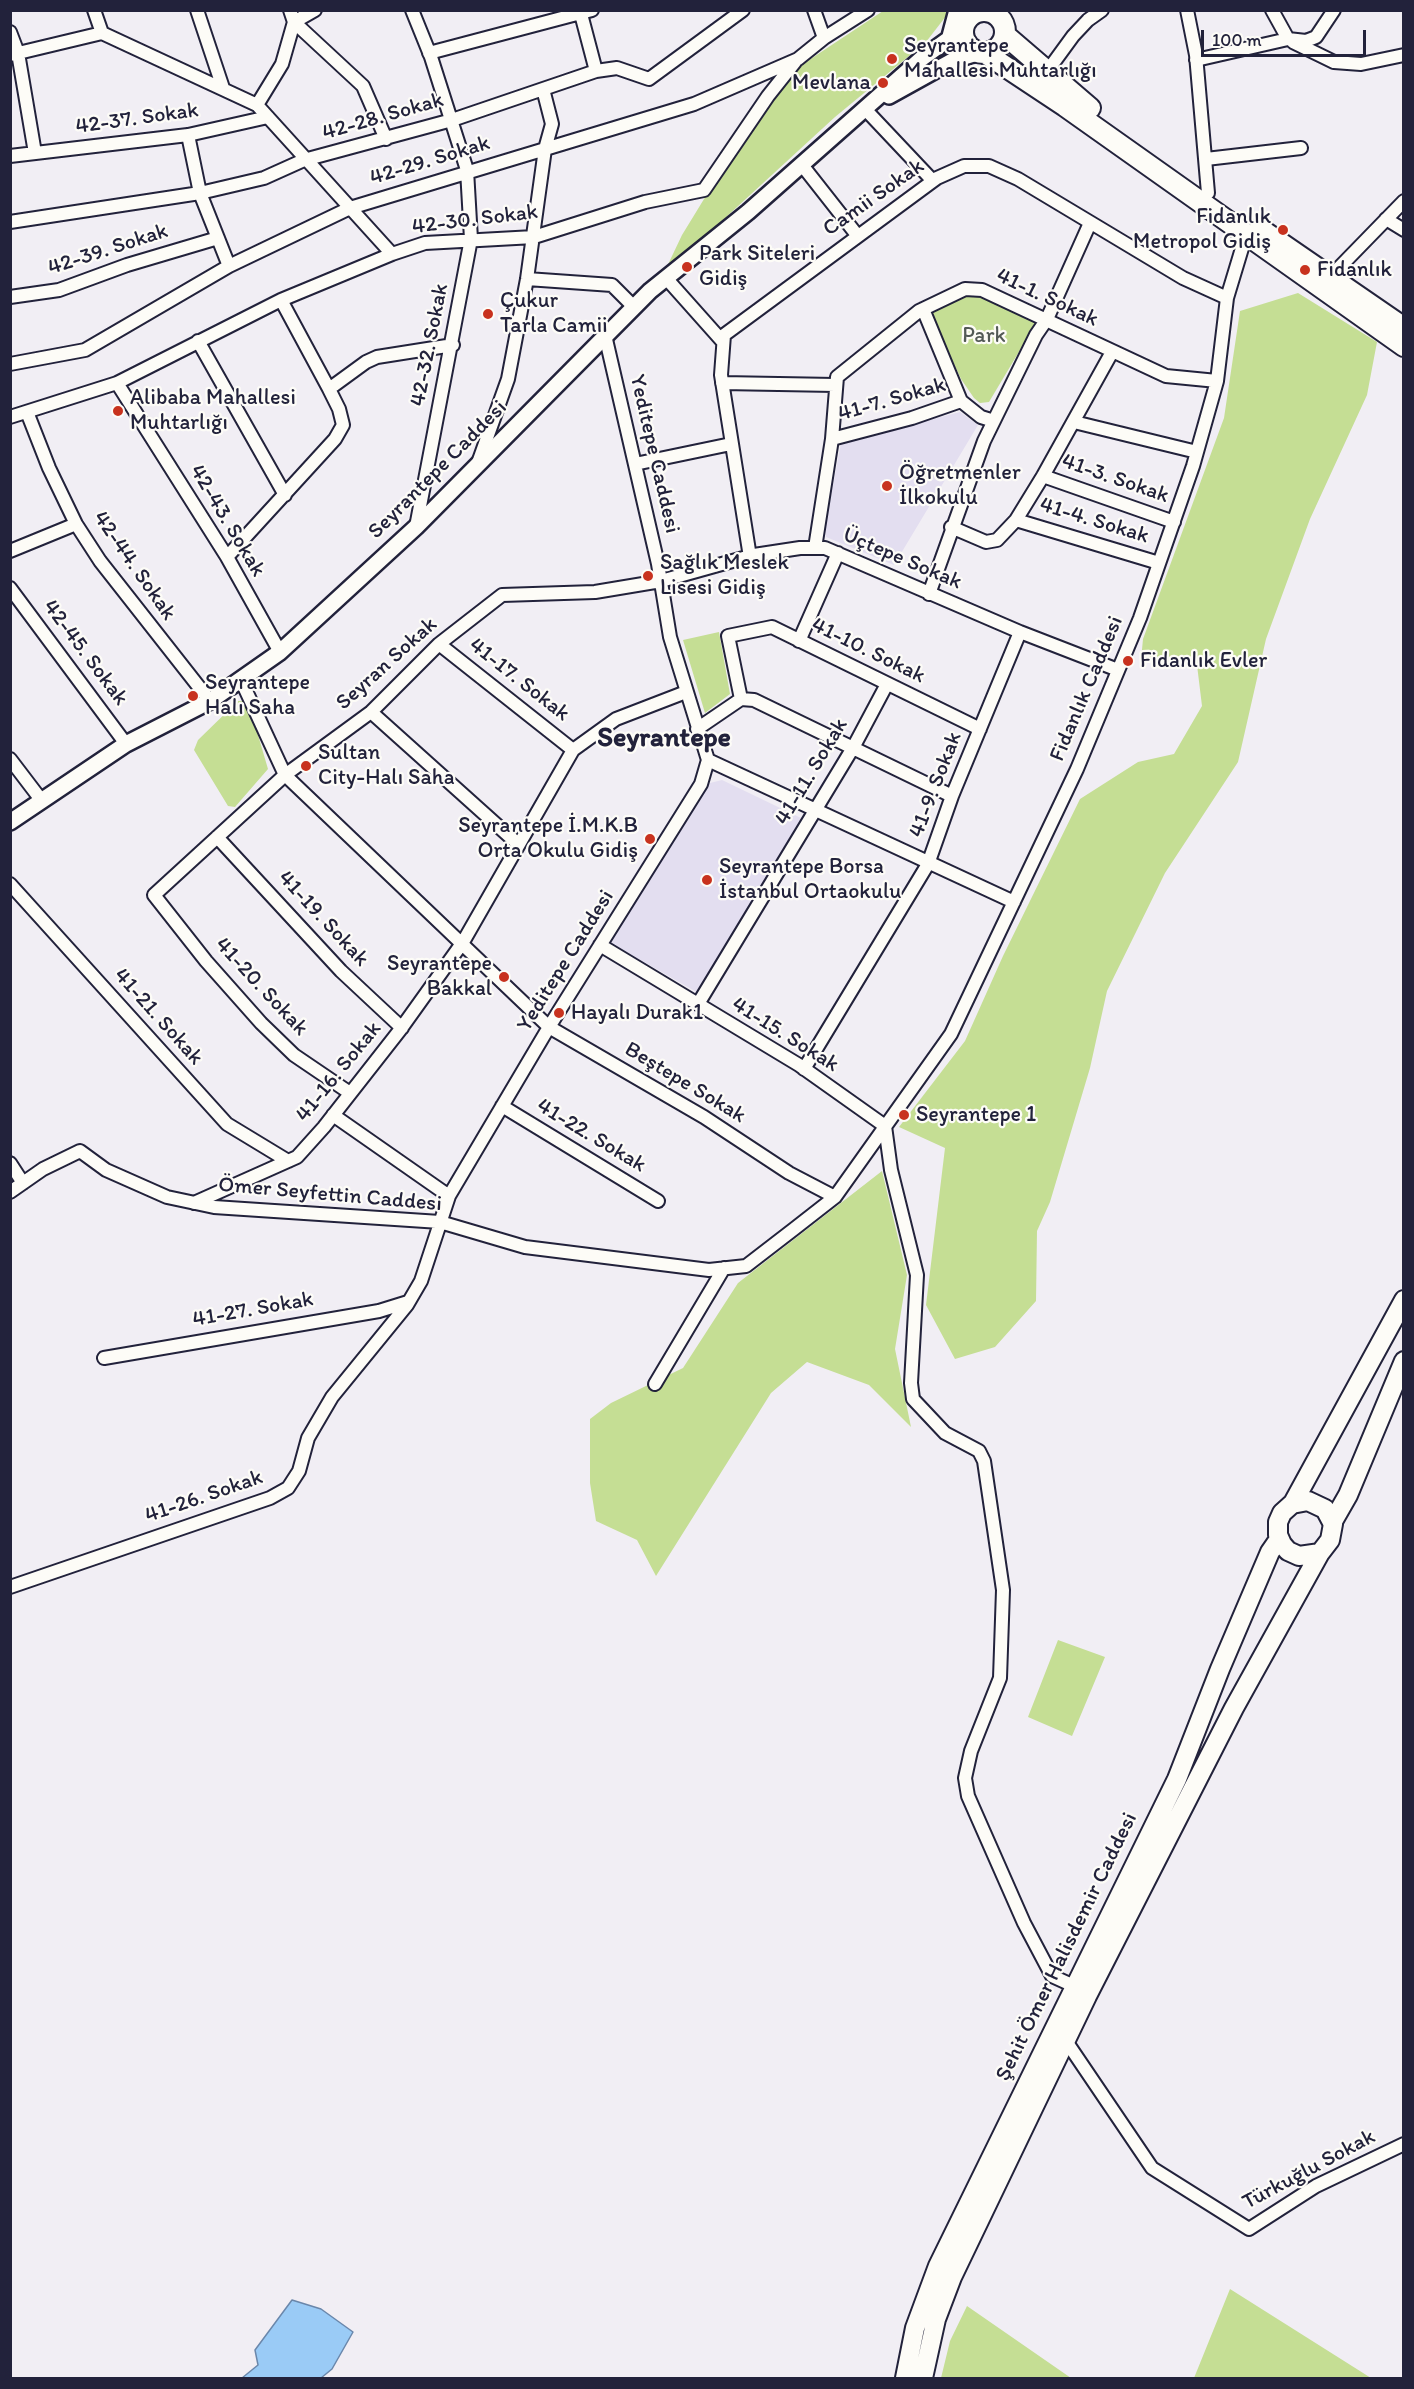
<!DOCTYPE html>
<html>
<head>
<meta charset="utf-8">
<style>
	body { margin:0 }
	#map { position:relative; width:1414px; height:2389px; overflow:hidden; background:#f1eef4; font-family:Itim,sans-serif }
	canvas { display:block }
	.frame { position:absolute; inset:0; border:12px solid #22223b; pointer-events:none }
	.scale { position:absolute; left:1201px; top:30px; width:165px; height:27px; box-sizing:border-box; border:3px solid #22223b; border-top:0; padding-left:8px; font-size:18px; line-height:21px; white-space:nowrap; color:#22223b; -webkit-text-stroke:4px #fdfcf7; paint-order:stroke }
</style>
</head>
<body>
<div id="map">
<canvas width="1414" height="2389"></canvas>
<div class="frame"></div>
<div class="scale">100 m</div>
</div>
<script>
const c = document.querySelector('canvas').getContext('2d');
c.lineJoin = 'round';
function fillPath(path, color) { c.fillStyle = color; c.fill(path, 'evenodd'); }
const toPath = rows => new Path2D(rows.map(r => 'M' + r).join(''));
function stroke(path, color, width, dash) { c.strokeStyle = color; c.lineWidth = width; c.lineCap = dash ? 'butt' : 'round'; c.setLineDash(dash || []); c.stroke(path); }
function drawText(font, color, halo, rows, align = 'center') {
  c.font = font + ' Itim,sans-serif'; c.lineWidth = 4.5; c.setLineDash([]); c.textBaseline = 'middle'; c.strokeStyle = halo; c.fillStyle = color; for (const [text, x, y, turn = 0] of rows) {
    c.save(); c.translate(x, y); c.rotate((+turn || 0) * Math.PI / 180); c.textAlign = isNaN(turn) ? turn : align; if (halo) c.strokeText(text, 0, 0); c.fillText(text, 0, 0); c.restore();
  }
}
fillPath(toPath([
	[960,412,978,425,894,565,826,537,825,528,841,443],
	[722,780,801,818,700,994,609,942,710,783]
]), '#e3def0');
fillPath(toPath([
	[883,11,950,11,926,42,835,117,663,275,682,235,712,186,775,95,800,66],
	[958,293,982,293,1033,319,1035,325,989,402,980,403,974,398,961,379,928,308],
	[1298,293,1377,342,1367,395,1310,519,1266,639,1238,762,1165,873,1107,991,1090,1068,1050,1202,1037,1231,1036,1301,995,1347,955,1359,926,1305,945,1148,899,1127,965,1041,1003,956,1080,799,1138,762,1174,754,1202,706,1197,665,1141,660,1143,639,1224,418,1240,311],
	[719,632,730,694,705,713,683,640],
	[238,701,248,701,268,769,235,807,228,806,194,750,198,740],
	[882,1171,907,1275,895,1349,911,1427,869,1385,807,1362,771,1393,656,1576,637,1540,596,1521,590,1483,590,1419,611,1403,683,1368,738,1283],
	[1058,1640,1105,1657,1072,1736,1028,1717],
	[1230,2289,1371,2378,1194,2378],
	[967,2306,1071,2378,941,2378,950,2341]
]), '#c5de94');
const water = toPath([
	[292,2300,321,2309,353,2332,332,2369,321,2378,242,2378,258,2365,255,2350,292,2300]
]);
fillPath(water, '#9acbf6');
stroke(water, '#6a87ab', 1.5);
const minor = toPath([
	[94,10,102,33],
	[197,10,223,88],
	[290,10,294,22,363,86,386,139],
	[412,10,431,57,467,170,471,239,416,527],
	[814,10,824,38],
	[1187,10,1196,55,1208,193],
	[1272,10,1288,39],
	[581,14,596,71],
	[10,32,18,53,35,153],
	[1293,42,1334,62,1361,64,1404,55],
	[429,53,592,10],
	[10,55,102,33,257,105,392,254],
	[1196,60,1288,39,1306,41,1316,37,1334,10],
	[1046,73,1073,36,1088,20,1102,10],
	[257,105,282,64,294,22,315,10],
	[865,109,933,181],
	[188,135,200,193,229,266],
	[10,156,188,135,268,117],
	[1206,159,1301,148],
	[802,165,857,235],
	[1386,219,1404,230],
	[10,222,200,193,264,178,304,160,452,120,596,71,617,68,649,79,743,10],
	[1330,277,1404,201],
	[666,278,723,342],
	[527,279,612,285,634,307],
	[10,297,59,290,127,265,218,238],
	[281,300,329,389],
	[923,309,961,401],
	[198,341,285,495],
	[10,364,85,350,229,266,350,208,694,104,798,59,824,38,868,10],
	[117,383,227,557,280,652],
	[722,383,835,385],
	[27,412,49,468,76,524,100,561,210,701],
	[10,417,117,383,281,300,392,254,425,243,534,237,645,202,704,190,768,96,795,62],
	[1074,422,1197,452],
	[832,439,912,418,961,401,981,417,994,421],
	[478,463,508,379,527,279,545,149,552,124,543,89],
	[635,464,731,444],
	[1043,476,1174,522],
	[1016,520,1159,563],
	[951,527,986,542,997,540,1016,520,1043,476,1112,352],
	[815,548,832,439,837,377,919,311,965,289,982,290,1166,376,1217,381],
	[10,551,76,524],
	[227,557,335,439,343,425,339,409,329,389,366,362,377,357,453,345],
	[750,557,721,375,724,335,937,178,964,166,989,166,1018,179,1183,278,1227,298],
	[10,588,126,744],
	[929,594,984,441,1036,335,1047,319,1090,223],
	[799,641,838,553],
	[439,644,573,750],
	[241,680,285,775,549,1027,704,1117,789,1173,835,1197],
	[741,699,728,636,772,627,980,729],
	[371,712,518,844],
	[697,729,741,699,754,700,952,796],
	[10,759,42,801],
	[708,760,1014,902],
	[217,837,341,971,402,1028],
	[10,884,227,1124,288,1161],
	[600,945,799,1065,885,1126],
	[698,1004,854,746,887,684],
	[804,1069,928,864,952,796,1020,632],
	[350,1093,294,1055,261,1023,206,961,154,895,285,775,371,712,439,644,502,595,595,592,661,581,754,555,800,548,825,548,1020,632,1118,670],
	[502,1106,658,1201],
	[333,1115,449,1196],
	[885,1126,891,1170,917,1275,911,1383,913,1399,945,1433,979,1451,984,1461,1003,1590,1000,1678,971,1751,965,1778,968,1796,1024,1923,1052,1976,1074,1986],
	[10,1163,23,1183],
	[10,1192,43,1169,80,1151,106,1170,167,1197,214,1207,440,1222,525,1247,709,1270,746,1266,794,1229,835,1197,951,1034,1077,769,1140,618,1193,466,1217,381,1227,298,1246,235],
	[194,1203,297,1157,324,1127,400,1030,463,942,573,750,616,719,686,692],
	[104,1358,379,1311,408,1302],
	[655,1384,724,1268],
	[10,1587,270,1498,288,1488,299,1471,308,1438,332,1397,407,1305,421,1281,449,1196,549,1027,701,784,708,760,670,637,658,564,605,335],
	[1066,2041,1152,2168,1249,2229,1316,2186,1404,2144]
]);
const tertiary = toPath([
	[949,40,957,10],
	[889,96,954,60,980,52],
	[10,822,126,744,210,701,280,652,416,527,650,291,748,212,921,59,964,28]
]);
const secondary = toPath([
	[1293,1503,1404,1300],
	[1332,1523,1348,1495,1404,1361],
	[905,2378,915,2328,938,2266,1177,1779,1220,1669,1270,1552,1279,1539],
	[923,2378,936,2319,952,2277,1087,1996,1234,1708,1320,1553,1330,1540,1333,1524,1325,1509,1308,1501,1292,1504,1282,1513,1278,1522,1278,1535,1282,1544,1288,1551,1299,1556,1320,1553]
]);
const primary = toPath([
	'963 32a21 21 0 1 1 42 0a21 21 0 1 1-42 0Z',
	[1005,35,1090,108],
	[985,53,1065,106,1404,346],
	[1260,229,1404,328]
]);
stroke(minor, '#22223b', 16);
stroke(tertiary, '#22223b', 20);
stroke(secondary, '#22223b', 22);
stroke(primary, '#22223b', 24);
stroke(minor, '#fdfcf7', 12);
stroke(tertiary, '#fdfcf7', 15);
stroke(secondary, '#fdfcf7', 18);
stroke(primary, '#fdfcf7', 20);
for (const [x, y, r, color] of [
	[892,59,6,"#c8321e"],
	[883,83,6,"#c8321e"],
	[1283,230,6,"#c8321e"],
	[687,267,6,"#c8321e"],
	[1305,270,6,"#c8321e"],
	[488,314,6,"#c8321e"],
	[118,411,6,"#c8321e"],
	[887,486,6,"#c8321e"],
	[648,576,6,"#c8321e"],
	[1128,661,6,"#c8321e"],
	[193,696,6,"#c8321e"],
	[306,766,6,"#c8321e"],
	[650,839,6,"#c8321e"],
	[707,880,6,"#c8321e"],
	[504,977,6,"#c8321e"],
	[559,1013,6,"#c8321e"],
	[904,1115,6,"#c8321e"]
]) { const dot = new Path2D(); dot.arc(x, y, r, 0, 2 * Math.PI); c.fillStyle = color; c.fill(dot); stroke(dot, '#fdfcf7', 2); }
drawText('22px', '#22223b', '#fdfcf7', [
	["Seyrantepe",904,46],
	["Mahallesi Muhtarlığı",904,71],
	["Mevlana",871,83,"right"],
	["Fidanlık",1271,217,"right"],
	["Metropol Gidiş",1271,242,"right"],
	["Park Siteleri",699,254],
	["Gidiş",699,279],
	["Fidanlık",1317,270],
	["Çukur",500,301],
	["Tarla Camii",500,326],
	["Alibaba Mahallesi",130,398],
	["Muhtarlığı",130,423],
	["Öğretmenler",899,473],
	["İlkokulu",899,498],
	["Sağlık Meslek",660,563],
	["Lisesi Gidiş",660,588],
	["Fidanlık Evler",1140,661],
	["Seyrantepe",205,683],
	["Halı Saha",205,708],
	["Sultan",318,753],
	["City-Halı Saha",318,778],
	["Seyrantepe İ.M.K.B",638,826,"right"],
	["Orta Okulu Gidiş",638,851,"right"],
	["Seyrantepe Borsa",719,867],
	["İstanbul Ortaokulu",719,892],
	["Seyrantepe",492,964,"right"],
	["Bakkal",492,989,"right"],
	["Hayalı Durak1",571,1013],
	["Seyrantepe 1",916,1115]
], 'left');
drawText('22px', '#22223b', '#fdfcf7', [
	["42-28. Sokak",383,117,-16],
	["42-37. Sokak",137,119,-8],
	["42-29. Sokak",430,161,-17],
	["Camii Sokak",874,198,-35],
	["42-30. Sokak",475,220,-7],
	["42-39. Sokak",108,250,-18],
	["41-1. Sokak",1047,298,25],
	["42-32. Sokak",430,345,-79],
	["41-7. Sokak",892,400,-16],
	["Yeditepe Caddesi",654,454,77],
	["Seyrantepe Caddesi",438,470,-45],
	["41-3. Sokak",1115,479,19],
	["42-43. Sokak",227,521,59],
	["41-4. Sokak",1094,521,17],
	["Üçtepe Sokak",902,559,23],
	["42-44. Sokak",134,566,55],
	["41-10. Sokak",868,651,26],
	["42-45. Sokak",85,653,53],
	["Seyran Sokak",387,664,-42],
	["41-17. Sokak",519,680,38],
	["Fidanlık Caddesi",1087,689,-67],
	["41-11. Sokak",812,772,-59],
	["41-9. Sokak",936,785,-69],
	["41-19. Sokak",323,919,47],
	["Yeditepe Caddesi",566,961,-58],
	["41-20. Sokak",261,987,47],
	["41-21. Sokak",158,1017,48],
	["41-15. Sokak",785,1035,32],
	["41-16. Sokak",339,1072,-51],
	["Beştepe Sokak",685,1083,31],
	["41-22. Sokak",591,1136,31],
	["Ömer Seyfettin Caddesi",330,1195,5],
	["41-27. Sokak",253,1310,-10],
	["41-26. Sokak",204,1497,-19],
	["Şehit Ömer Halisdemir Caddesi",1067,1947,-64],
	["Türkuğlu Sokak",1309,2170,-28]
]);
drawText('22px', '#535a56', '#fdfcf7', [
	["Park",984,336]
]);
drawText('bold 28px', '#22223b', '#fdfcf7', [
	["Seyrantepe",664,739]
]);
</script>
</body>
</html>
